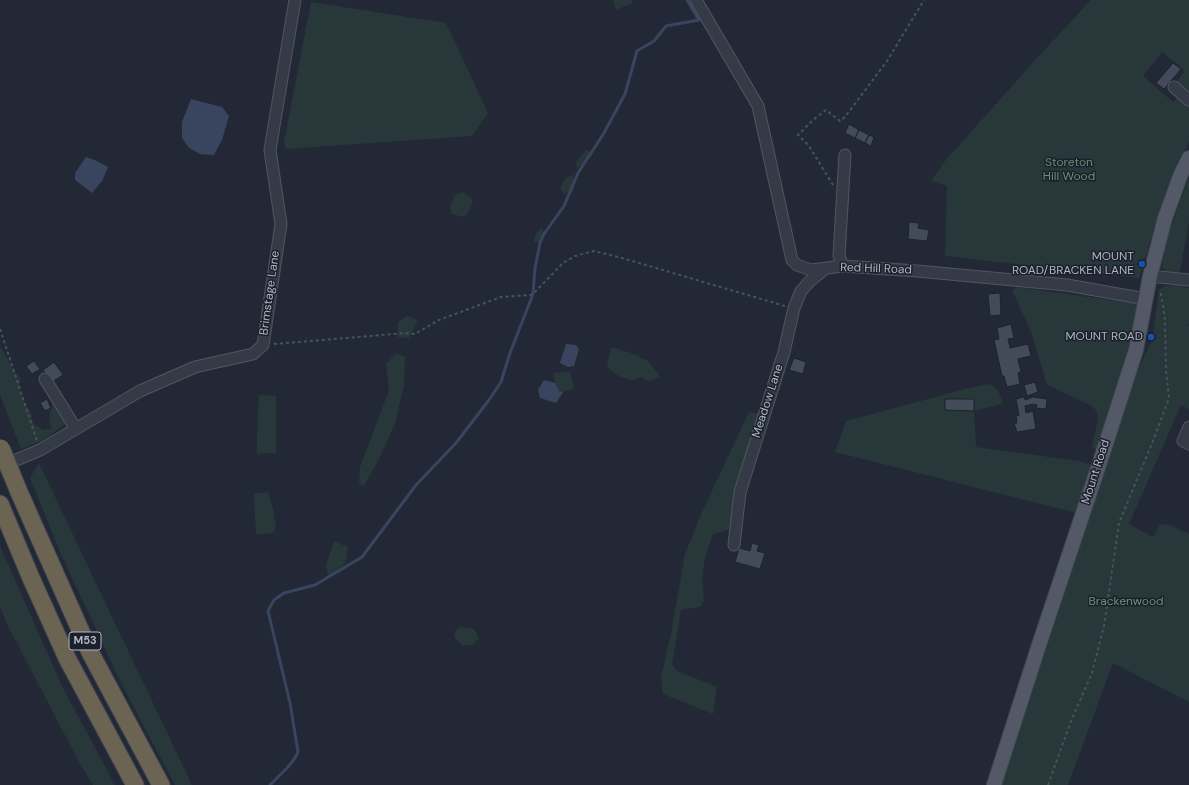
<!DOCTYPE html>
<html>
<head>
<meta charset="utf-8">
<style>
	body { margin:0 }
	canvas { display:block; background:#222835 }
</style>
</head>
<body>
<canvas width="1189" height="785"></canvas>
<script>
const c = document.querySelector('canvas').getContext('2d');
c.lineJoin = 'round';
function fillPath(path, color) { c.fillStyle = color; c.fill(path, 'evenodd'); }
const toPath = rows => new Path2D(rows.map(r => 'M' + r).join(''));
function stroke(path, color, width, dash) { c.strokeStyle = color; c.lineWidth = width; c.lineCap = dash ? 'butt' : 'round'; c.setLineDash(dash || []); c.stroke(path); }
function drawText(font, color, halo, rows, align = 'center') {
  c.font = font + ' "DM Sans",sans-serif'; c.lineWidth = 3; c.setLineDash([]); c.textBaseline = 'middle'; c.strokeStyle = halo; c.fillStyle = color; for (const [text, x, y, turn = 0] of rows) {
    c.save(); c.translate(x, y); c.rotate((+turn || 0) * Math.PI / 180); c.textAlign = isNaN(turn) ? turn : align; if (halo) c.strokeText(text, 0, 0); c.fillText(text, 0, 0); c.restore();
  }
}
fillPath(toPath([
	[613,0,632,0,632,3,616,10],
	[1091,0,1189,0,1189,142,1160,209,1139,278,945,256,947,186,931,181,945,161,1037,58],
	[1162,52,1185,71,1174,85,1182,91,1173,102,1143,76],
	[311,2,446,23,488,113,472,136,286,149,284,142],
	[587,149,592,156,577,169,576,162],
	[573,175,574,191,564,194,560,188,566,178],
	[1189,178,1189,222,1180,271,1177,274,1166,271,1162,267,1163,260,1168,236,1181,199],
	[462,192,473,200,470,210,464,217,452,214,450,207,455,195],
	[542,228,544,234,540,243,534,242,536,233],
	[1178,285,1189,288,1189,322,1188,326,1189,326,1189,409,1181,405,1129,524,1153,537,1160,524,1170,525,1189,534,1189,702,1113,663,1068,785,1002,785,1127,398,1138,369,1152,341,1159,290,1165,286],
	[1017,287,1139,304,1113,406,1100,451,1092,448,1098,419,1096,410,1090,405,1047,385,1032,334,1012,290],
	[407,316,418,320,409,338,397,337,398,322],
	[0,346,13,369,21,379,19,388,26,405,31,413,33,423,43,430,52,429,49,422,50,413,53,402,56,407,63,416,66,423,44,440,21,449,0,395],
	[611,347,631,353,648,361,660,376,650,382,642,377,632,380,620,377,607,367],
	[396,353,405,357,404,385,395,424,379,459,364,486,359,484,360,467,389,390,386,364],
	[570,371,574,389,560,392,555,383,553,373],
	[990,384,998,390,1003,403,995,406,974,411,976,447,1079,461,1094,466,1077,513,835,452,846,421,969,388],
	[946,399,974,399,974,411,945,410],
	[259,395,276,396,276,453,257,454,257,436],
	[749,412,761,414,743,467,733,506,731,529,713,534,705,557,702,579,704,601,700,607,681,610,672,665,677,671,717,687,713,714,663,694,661,678,671,634,685,554,702,512],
	[39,463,93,577,192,785,175,785,119,679,60,552,30,478],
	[268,492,273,509,276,527,273,533,256,535,254,494],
	[334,541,348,547,345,564,328,577,326,565],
	[0,546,62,686,115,785,93,785,79,762,8,626,0,607],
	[461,627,474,629,479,638,472,645,462,645,454,637,455,631]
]), '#27373a');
fillPath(toPath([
	[191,99,222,107,229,116,222,140,214,155,200,154,189,148,182,138,182,122],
	[86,157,97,161,108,167,102,181,92,193,75,180,75,173],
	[566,344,576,345,579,349,574,366,568,367,560,363],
	[544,380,555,383,560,392,564,391,556,403,540,398,538,390]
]), '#39445e');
stroke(toPath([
	[270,785,288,767,295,758,298,752,290,703,268,611,274,600,284,593,315,585,362,557,416,485,456,443,489,400,501,382,510,353,533,294,535,268,540,243,544,234,564,206,578,173,604,133,625,94,637,51,654,41,666,26,699,20,687,0]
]), '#39445e', 3);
const building = toPath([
	[1173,63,1181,69,1164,89,1156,83,1173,63],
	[849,124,859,130,855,138,845,133,849,124],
	[859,130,869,135,865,143,855,138,859,130],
	[869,135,874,137,871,146,865,143,869,135],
	[909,222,919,223,918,228,929,230,927,241,908,239,909,222],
	[1000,293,1001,315,990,316,988,294,1000,293],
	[1011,324,1014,338,1008,339,1010,348,1028,344,1031,356,1018,359,1021,372,1018,373,1020,384,1007,387,1004,376,1002,376,994,340,999,339,997,328,1011,324],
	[794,358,806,362,803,374,789,370,794,358],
	[34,361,40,369,32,374,26,366,34,361],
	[54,362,63,375,52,382,43,370,54,362],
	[1035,382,1038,392,1027,396,1024,385,1035,382],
	[1024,397,1025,400,1033,397,1047,399,1046,409,1036,408,1037,405,1033,404,1025,406,1026,413,1033,411,1036,429,1017,432,1014,423,1017,423,1016,416,1019,415,1016,399,1024,397],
	[47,399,51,408,45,411,40,403,47,399],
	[945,399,974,399,974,411,945,410,945,399],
	[752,543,759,545,757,551,765,553,760,569,735,562,739,548,750,551,752,543]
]);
fillPath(building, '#434b5a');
stroke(building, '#1d222d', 1);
const minor = toPath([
	[696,0,758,106,792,260,797,265,811,270,843,266,917,271,1067,285,1146,299],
	[1174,87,1189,100],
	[843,266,839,256,845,155],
	[1150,276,1189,280],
	[45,379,76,429],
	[1189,427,1183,441,1189,444],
	[2,466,40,450,140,391,195,367,253,354,263,345,281,224,270,150,295,0],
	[734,545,740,492,784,352,794,308,801,291,810,281,825,269]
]);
const major = toPath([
	[994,785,1038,648,1101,459,1136,350,1150,276,1165,218,1181,174,1189,158]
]);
const highway = toPath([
	[19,492,90,652,161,785],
	[0,504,31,578,67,658,135,785]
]);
stroke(minor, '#505561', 13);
stroke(major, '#3e4450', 16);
stroke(highway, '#404551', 19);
stroke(toPath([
	[833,185,809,146,798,135,813,120,826,110,840,121,845,117,887,61,924,0],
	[0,329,37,441],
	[274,344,405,333,415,334,439,320,501,297,530,295,533,294,563,263,575,256,594,251,622,258,785,306],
	[1048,785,1071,721,1092,673,1104,626,1119,523,1153,441,1169,398,1166,370,1165,319,1162,299,1160,290]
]), '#455458', 2, [3, 3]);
stroke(minor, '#353b46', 11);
stroke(major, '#535966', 14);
stroke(highway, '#6c6453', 17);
const highwayBridge = toPath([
	[1,448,19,492]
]);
stroke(highwayBridge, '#404551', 19, []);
stroke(highwayBridge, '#6c6453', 17);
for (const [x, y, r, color] of [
	[1142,264,4,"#1a4fb4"],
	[1151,337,4,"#1a4fb4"]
]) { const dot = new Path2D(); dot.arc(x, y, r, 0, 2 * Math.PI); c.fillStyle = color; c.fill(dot); stroke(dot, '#1b202b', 1.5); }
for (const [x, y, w] of [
	[85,641,32]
]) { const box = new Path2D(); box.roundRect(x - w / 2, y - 9, w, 18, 3); c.fillStyle = '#1b202b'; c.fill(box); stroke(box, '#b0b5c3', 1); }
drawText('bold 11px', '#b0b5c3', null, [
	["M53",85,641]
]);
drawText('12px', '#699176', '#1b202b', [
	["Storeton",1069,163],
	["Hill Wood",1069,177],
	["Brackenwood",1126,602]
]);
drawText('12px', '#b0b5c3', '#1b202b', [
	["MOUNT",1134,257],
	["ROAD/BRACKEN LANE",1134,271],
	["MOUNT ROAD",1143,337]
], 'right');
drawText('12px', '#b0b5c3', '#1b202b', [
	["Red Hill Road",876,269,2],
	["Brimstage Lane",270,293,-82],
	["Meadow Lane",768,401,-72],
	["Mount Road",1096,472,-72]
]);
</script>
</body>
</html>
